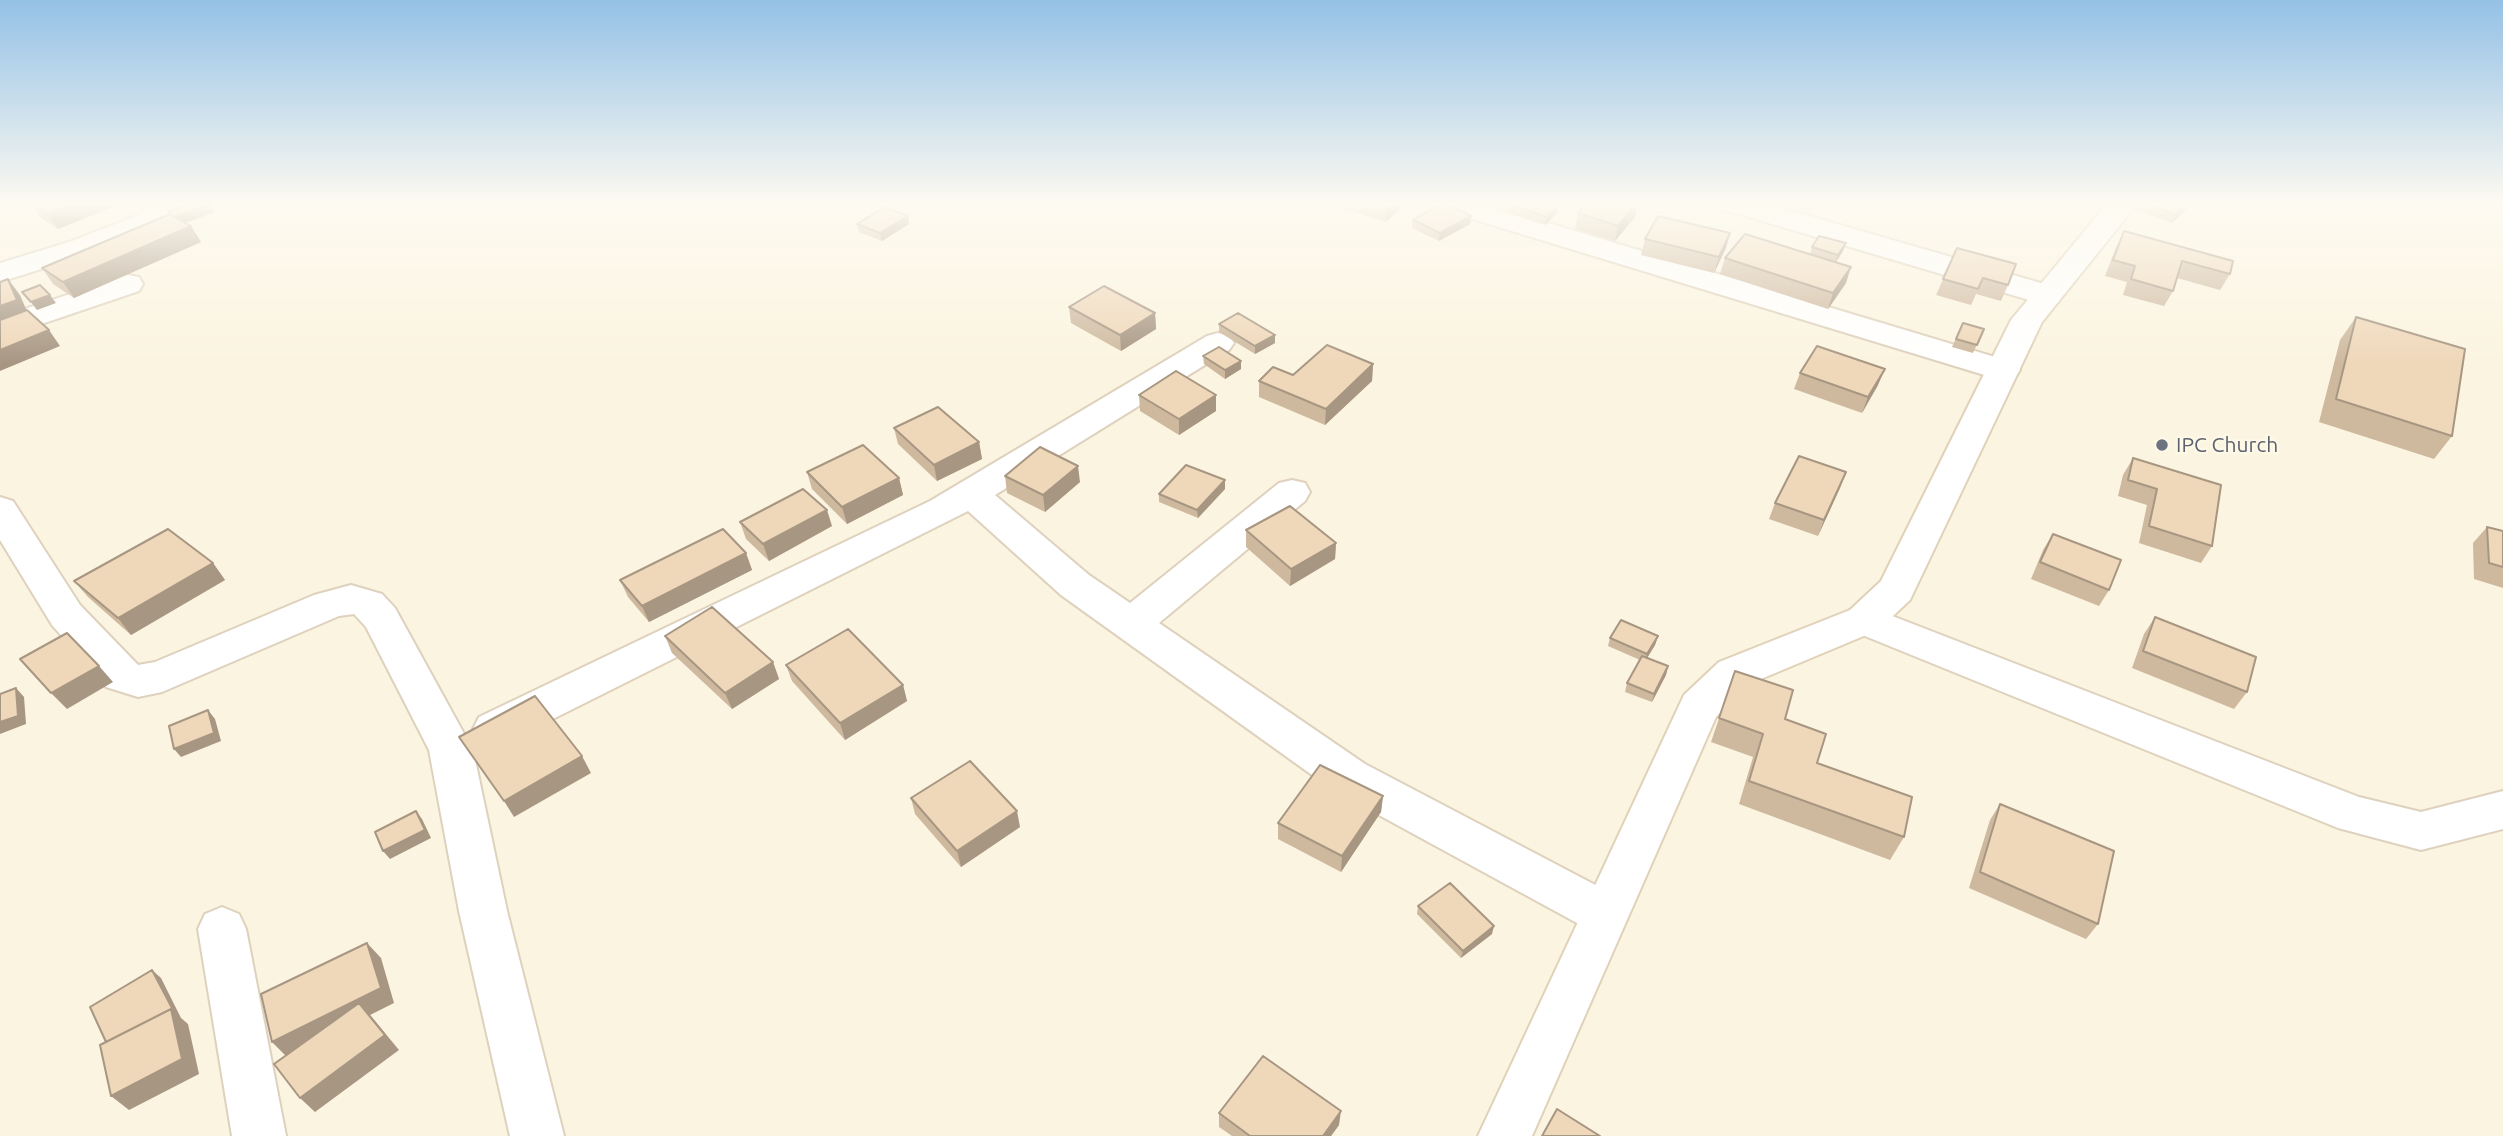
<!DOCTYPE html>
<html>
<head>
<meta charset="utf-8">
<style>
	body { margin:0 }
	canvas { display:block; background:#fbf4e0 }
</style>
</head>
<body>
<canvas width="2503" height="1136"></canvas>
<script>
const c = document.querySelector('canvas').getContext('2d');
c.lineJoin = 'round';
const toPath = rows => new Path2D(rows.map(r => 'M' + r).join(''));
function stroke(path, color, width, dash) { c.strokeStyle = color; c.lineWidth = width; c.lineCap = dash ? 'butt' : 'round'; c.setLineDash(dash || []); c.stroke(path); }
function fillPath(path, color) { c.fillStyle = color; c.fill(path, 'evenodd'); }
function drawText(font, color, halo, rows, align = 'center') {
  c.font = font + ' Ubuntu,sans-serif'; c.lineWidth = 5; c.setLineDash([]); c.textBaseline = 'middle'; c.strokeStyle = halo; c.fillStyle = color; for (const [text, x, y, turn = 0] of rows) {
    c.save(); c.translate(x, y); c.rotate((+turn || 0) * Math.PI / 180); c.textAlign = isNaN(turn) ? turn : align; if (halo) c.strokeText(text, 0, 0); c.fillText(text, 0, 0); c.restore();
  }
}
const street = toPath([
	[146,204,175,204,162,226,92,253,0,282,0,263,72,241,141,214,146,204],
	[1439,204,1485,204,2015,363,2020,370,2015,377,2003,380,1991,377,1443,210,1439,204],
	[1721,204,1768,204,2058,288,2062,295,2058,302,2047,304,2036,302,1725,210,1721,204],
	[128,275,139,277,143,284,139,291,0,338,0,317,128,275],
	[1218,333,1229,336,1234,343,1229,350,995,495,1089,575,1130,603,1279,483,1292,480,1305,483,1310,492,1305,501,1159,623,1365,764,1622,899,1629,914,1622,929,1605,935,1588,929,1333,790,1061,595,968,511,509,741,494,746,479,741,473,729,479,717,930,501,1207,336,1218,333],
	[0,497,13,501,80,605,138,665,155,662,314,595,351,585,382,594,395,608,473,750,507,911,564,1136,510,1136,459,911,429,750,366,627,354,614,339,616,162,692,138,697,106,687,52,625,0,540,0,497],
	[1864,605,2359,797,2421,812,2503,791,2503,829,2421,850,2338,828,1850,630,1844,620,1850,610,1864,605],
	[222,907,239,914,246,929,286,1136,232,1136,198,929,205,914,222,907]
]);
const secondary = toPath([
	[2107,204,2137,204,2042,322,1910,600,1878,630,1749,684,1716,717,1532,1136,1478,1136,1684,695,1719,662,1850,610,1881,581,2011,320,2107,204]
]);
stroke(street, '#ded1bd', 4);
stroke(secondary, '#e0d1b8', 4);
fillPath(street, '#fff');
fillPath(secondary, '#fff');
fillPath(toPath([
	[31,204,120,204,58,229,40,217],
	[1339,204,1405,204,1386,222,1339,207],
	[1496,204,1556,204,1558,205,1557,213,1545,225,1495,209],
	[1586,204,1638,204,1635,217,1615,241,1575,229,1578,213],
	[1785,204,1815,204,1811,211],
	[2137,204,2192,204,2172,223,2134,209],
	[215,212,185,223,191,226,201,242,74,298,53,284,42,268],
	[1471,216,1470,224,1439,241,1412,228,1413,220],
	[857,224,909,224,882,241,859,232],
	[2124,231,2230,274,2220,290,2177,278,2173,291,2164,306,2123,295,2127,282,2105,276,2116,247],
	[1645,239,1726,248,1714,273,1641,255],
	[1812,247,1843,251,1836,262,1846,283,1828,309,1720,274,1725,258,1810,254],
	[1957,248,2008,285,2001,301,1976,294,1971,305,1936,295],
	[1069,307,1155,313,1156,329,1121,351,1071,323],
	[2356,317,2452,436,2434,459,2319,422,2340,340],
	[1963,323,1984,329,1973,353,1952,347],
	[1219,324,1275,335,1275,343,1255,354,1219,332],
	[1203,356,1241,361,1241,369,1225,379,1204,364],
	[1373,364,1372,381,1325,425,1259,397,1259,381],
	[1800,373,1878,385,1862,413,1794,389],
	[1139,395,1216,395,1216,411,1179,435,1140,411],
	[894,428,979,442,982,459,937,481,898,444],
	[2133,458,2212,546,2201,563,2139,543,2147,505,2118,496,2123,475],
	[807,472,899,478,903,495,847,524,812,489],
	[1846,472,1818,536,1769,519,1775,503],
	[1005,476,1080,482,1045,512,1007,493],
	[1225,489,1198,518,1159,502,1159,494],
	[740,522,832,526,769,561,746,539],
	[2487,527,2503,531,2503,588,2474,579,2473,543],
	[1246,530,1336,543,1335,559,1290,586,1246,547],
	[2053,534,2109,590,2099,606,2031,579,2043,550],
	[746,553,752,570,649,622,628,597,620,580],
	[213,563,225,580,131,635,88,597,74,581],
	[2155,617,2247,692,2234,709,2132,668,2144,634],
	[665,636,773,662,779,679,732,709,672,653],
	[1658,636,1655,645,1647,658,1668,666,1666,675,1652,702,1625,692,1627,683,1640,660,1608,646,1610,638],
	[786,665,903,685,907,701,845,740,792,681],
	[1735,671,1785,719,1817,763,1904,837,1890,860,1739,804,1753,757,1711,742],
	[1383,796,1381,812,1341,872,1278,839,1278,823],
	[911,798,1020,827,961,867,915,814],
	[2000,804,2098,924,2086,939,1969,888,1990,820],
	[1418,906,1492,934,1461,958,1417,914],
	[1219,1113,1339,1125,1331,1136,1232,1136,1219,1127]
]), '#ceb99f');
fillPath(toPath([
	[71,204,120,204,58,229,48,214],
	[210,204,215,212,179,225,174,217],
	[1389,204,1405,204,1386,222,1387,207],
	[1636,204,1638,204,1635,217,1615,241,1618,226],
	[2187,204,2192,204,2172,223,2176,215],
	[1558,205,1557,213,1545,225,1546,217],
	[908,216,909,224,882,241,880,233],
	[1471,216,1470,224,1439,241,1440,233],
	[191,226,201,242,74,298,63,282],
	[1730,233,1726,248,1714,273,1719,257],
	[1846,243,1843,251,1835,263,1838,255],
	[1851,267,1846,283,1828,309,1833,293],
	[8,279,20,295,29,316,0,326,0,306],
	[50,295,56,303,37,310,31,302],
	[1155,313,1156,329,1121,351,1120,335],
	[49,330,60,346,0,371,0,350],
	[1275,335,1275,343,1255,354,1255,346],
	[1241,361,1241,369,1225,379,1225,370],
	[1373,364,1372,381,1325,425,1326,409],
	[1885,369,1878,385,1862,413,1868,397],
	[1216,395,1216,411,1179,435,1179,419],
	[979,442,982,459,937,481,934,465],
	[1078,466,1080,482,1045,512,1043,495],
	[1846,472,1840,488,1818,536,1824,520],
	[899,478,903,495,847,524,842,507],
	[1225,480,1225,489,1198,518,1197,510],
	[827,510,832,526,769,561,763,544],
	[1336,543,1335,559,1290,586,1291,569],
	[746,553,752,570,649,622,642,606],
	[213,563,225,580,131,635,118,618],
	[1658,636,1655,645,1644,663,1647,654],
	[773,662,779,679,732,709,725,693],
	[99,666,113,682,67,709,51,693],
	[1668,666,1666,675,1652,702,1654,694],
	[903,685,907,701,845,740,840,723],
	[16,688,24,697,26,724,0,734,0,722],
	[208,710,215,719,221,741,181,757,174,749],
	[582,756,591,773,514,817,504,801],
	[1383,796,1381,812,1341,872,1342,856],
	[416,811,422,819,431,838,390,859,383,851],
	[1017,811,1020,827,961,867,957,851],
	[1494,926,1492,934,1461,958,1463,951],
	[367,943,381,958,394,1003,370,1015,399,1050,315,1112,300,1098,287,1057,272,1042],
	[152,970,161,978,181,1018,188,1024,199,1074,129,1110,111,1096],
	[1341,1111,1339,1125,1331,1136,1323,1136]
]), '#a79682');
const building = toPath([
	[33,204,71,204,48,214,33,204],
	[189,204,210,204,175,217,168,212,189,204],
	[1440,204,1448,204,1471,216,1440,233,1413,220,1440,204],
	[1508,204,1556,204,1558,205,1546,217,1508,204],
	[1586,204,1636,204,1618,226,1578,213,1586,204],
	[2147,204,2187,204,2176,215,2147,204],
	[885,207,908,216,880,233,857,224,885,207],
	[170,214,191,226,63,282,42,268,170,214],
	[1658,216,1730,233,1719,257,1645,239,1658,216],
	[2124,231,2233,261,2230,274,2182,261,2173,291,2131,279,2135,266,2113,260,2124,231],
	[1745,234,1851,267,1833,293,1725,258,1745,234],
	[1819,236,1846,243,1838,255,1812,247,1819,236],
	[1957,248,2016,264,2008,285,1983,278,1978,289,1943,279,1957,248],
	[8,279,17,300,0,306,0,282,8,279],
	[40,285,50,295,31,302,22,292,40,285],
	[1104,286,1155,313,1120,335,1069,307,1104,286],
	[27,310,49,330,0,350,0,320,27,310],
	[1238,313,1275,335,1255,346,1219,324,1238,313],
	[2356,317,2465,349,2452,436,2336,399,2356,317],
	[1963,323,1984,329,1977,345,1956,339,1963,323],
	[1327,345,1373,364,1326,409,1259,381,1273,367,1293,375,1327,345],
	[1817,346,1885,369,1868,397,1800,373,1817,346],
	[1219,347,1241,361,1225,370,1203,356,1219,347],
	[1176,371,1216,395,1179,419,1139,395,1176,371],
	[938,407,979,442,934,465,894,428,938,407],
	[863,445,899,478,842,507,807,472,863,445],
	[1040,447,1078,466,1043,495,1005,476,1040,447],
	[1799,456,1846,472,1824,520,1775,503,1799,456],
	[2133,458,2221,485,2212,546,2149,526,2157,489,2128,480,2133,458],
	[1186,465,1225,480,1197,510,1159,494,1186,465],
	[803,489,827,510,763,544,740,522,803,489],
	[1290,506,1336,543,1291,569,1246,530,1290,506],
	[2487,527,2503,531,2503,567,2489,563,2487,527],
	[168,529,213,563,118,618,74,581,168,529],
	[723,529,746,553,642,606,620,580,723,529],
	[2053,534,2121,560,2109,590,2040,562,2053,534],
	[712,607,773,662,725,693,665,636,712,607],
	[2155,617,2256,657,2247,692,2143,651,2155,617],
	[1621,620,1658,636,1647,654,1610,638,1621,620],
	[848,629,903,685,840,723,786,665,848,629],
	[67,633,99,666,51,693,20,659,67,633],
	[1642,656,1668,666,1654,694,1627,683,1642,656],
	[1735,671,1793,690,1785,719,1826,734,1817,763,1912,797,1904,837,1749,781,1763,734,1719,718,1735,671],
	[16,688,18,716,0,722,0,694,16,688],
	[535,696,582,756,504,801,459,737,535,696],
	[208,710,214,733,174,749,169,726,208,710],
	[970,761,1017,811,957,851,911,798,970,761],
	[1320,765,1383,796,1342,856,1278,823,1320,765],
	[2000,804,2114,851,2098,924,1980,872,2000,804],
	[416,811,425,830,383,851,375,832,416,811],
	[1450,883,1494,926,1463,951,1418,906,1450,883],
	[367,943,381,988,272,1042,261,994,367,943],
	[152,970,173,1010,171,1009,106,1042,90,1007,152,970],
	[359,1003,385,1035,300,1098,274,1064,359,1003],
	[171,1009,182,1059,111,1096,100,1045,171,1009],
	[1263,1056,1341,1111,1323,1136,1250,1136,1219,1113,1263,1056],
	[1557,1109,1600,1136,1542,1136,1557,1109]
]);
fillPath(building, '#efd7b9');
stroke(building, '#a79682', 2);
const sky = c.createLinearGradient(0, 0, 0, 364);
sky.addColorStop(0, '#94c1e6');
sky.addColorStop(0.56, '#fdfaf1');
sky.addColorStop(1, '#fdfaf100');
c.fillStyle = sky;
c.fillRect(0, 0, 2503, 364);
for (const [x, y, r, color] of [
	[2162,445,7,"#6b7280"]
]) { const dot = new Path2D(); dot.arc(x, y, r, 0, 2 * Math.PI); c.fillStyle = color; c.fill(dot); stroke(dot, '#fef8e6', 2.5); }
drawText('21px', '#5b616d', '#fef8e6', [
	["IPC Church",2176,445]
], 'left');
</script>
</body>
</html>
